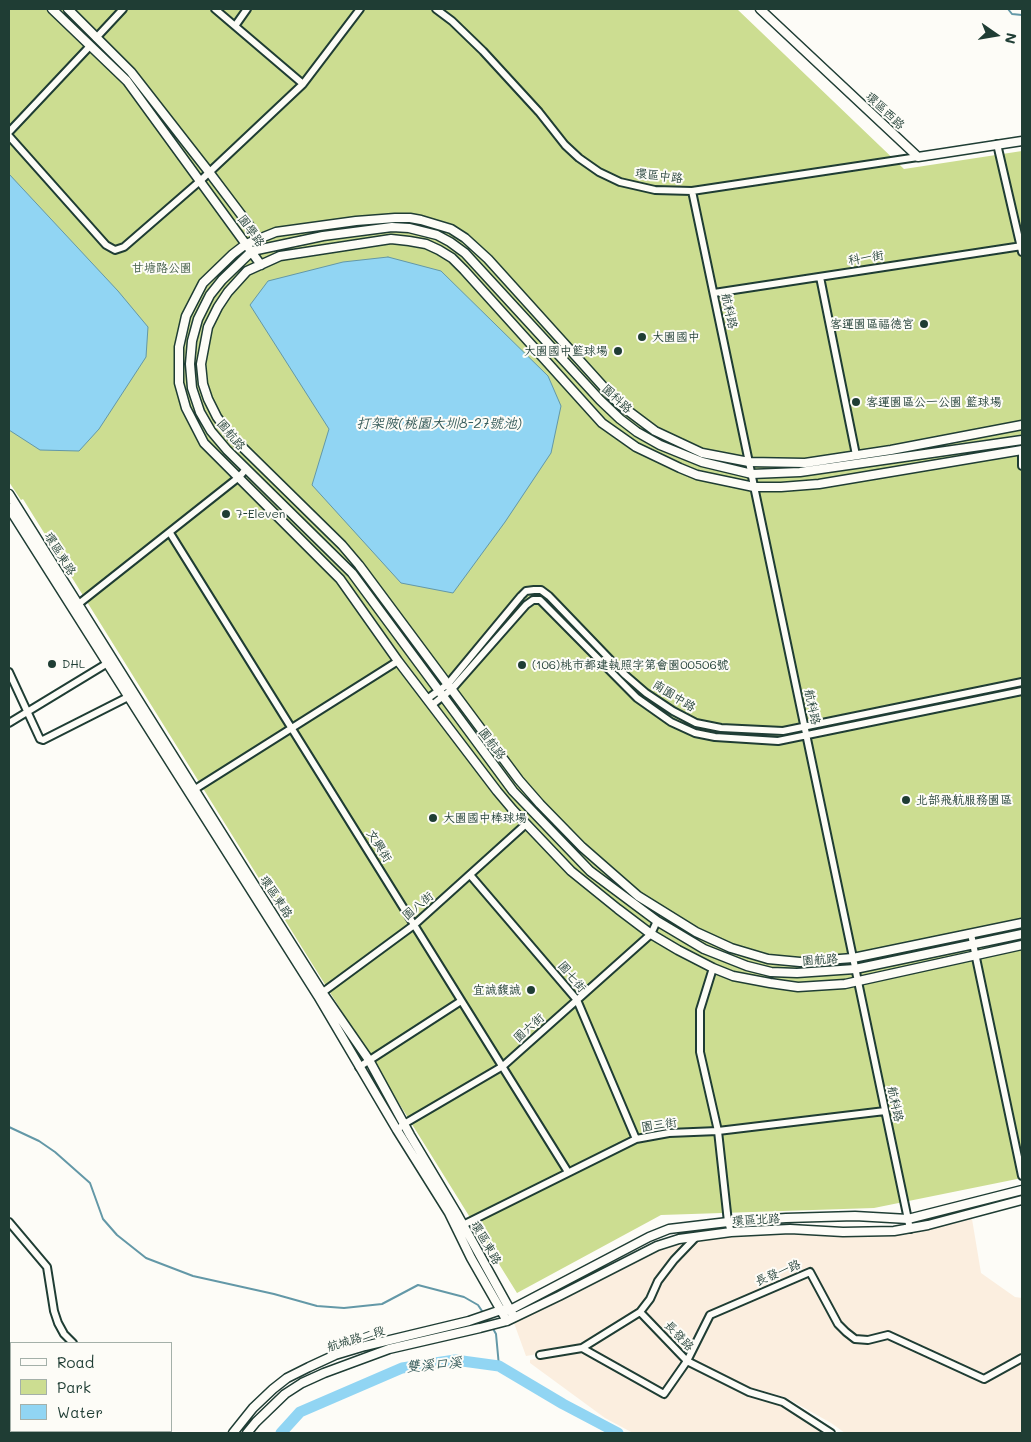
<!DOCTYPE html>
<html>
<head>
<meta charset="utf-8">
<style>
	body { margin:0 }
	#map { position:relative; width:1031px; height:1442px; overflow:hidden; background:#fdfcf7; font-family:Mali,sans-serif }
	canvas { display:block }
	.frame { position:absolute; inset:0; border:10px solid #1f3d34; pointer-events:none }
	.legend { position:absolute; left:10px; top:1342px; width:162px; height:90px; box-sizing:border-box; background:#fdfcf7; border:1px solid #a4b0a9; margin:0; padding:6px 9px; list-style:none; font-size:15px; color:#1f3d34 }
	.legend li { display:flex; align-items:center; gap:10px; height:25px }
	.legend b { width:25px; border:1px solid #a4b0a9 }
	.north { position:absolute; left:971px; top:10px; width:50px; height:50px; -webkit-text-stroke:4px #fdfcf7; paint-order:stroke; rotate:103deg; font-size:14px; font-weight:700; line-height:20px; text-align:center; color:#1f3d34 }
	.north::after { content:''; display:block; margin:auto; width:18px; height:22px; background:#1f3d34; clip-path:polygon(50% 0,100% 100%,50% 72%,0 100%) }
</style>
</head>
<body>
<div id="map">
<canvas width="1031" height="1442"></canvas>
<div class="frame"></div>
<ul class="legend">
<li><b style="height:6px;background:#fdfcf7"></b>Road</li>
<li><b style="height:14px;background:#ccdd91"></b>Park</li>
<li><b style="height:14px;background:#91d5f3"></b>Water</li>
</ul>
<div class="north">N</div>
</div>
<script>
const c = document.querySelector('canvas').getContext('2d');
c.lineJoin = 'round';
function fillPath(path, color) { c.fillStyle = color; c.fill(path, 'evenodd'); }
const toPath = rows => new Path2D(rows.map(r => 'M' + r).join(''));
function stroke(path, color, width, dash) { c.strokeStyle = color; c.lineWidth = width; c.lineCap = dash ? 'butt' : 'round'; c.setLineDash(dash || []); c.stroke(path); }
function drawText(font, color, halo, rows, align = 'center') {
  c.font = font + ' Mali,"LXGW WenKai TC",sans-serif'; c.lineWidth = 4; c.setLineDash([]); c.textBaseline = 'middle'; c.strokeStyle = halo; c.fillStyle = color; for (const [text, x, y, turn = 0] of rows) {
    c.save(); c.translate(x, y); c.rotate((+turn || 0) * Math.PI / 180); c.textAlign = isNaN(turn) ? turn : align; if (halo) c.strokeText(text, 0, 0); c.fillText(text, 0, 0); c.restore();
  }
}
fillPath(toPath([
	[972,1219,981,1273,1015,1297,1022,1298,1022,1354,984,1376,891,1333,866,1336,855,1335,840,1321,812,1269,708,1314,686,1358,642,1312,659,1282,674,1261,697,1239,792,1233,913,1233],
	[689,1240,673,1259,650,1299,639,1311,581,1347,526,1356,514,1323,656,1250],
	[809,1277,834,1324,852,1341,866,1343,888,1339,986,1382,1022,1362,1022,1433,845,1433,831,1423,785,1397,745,1386,689,1360,712,1317],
	[640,1314,686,1360,663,1392,585,1348],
	[582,1350,665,1396,687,1363,748,1395,783,1406,825,1433,633,1433,605,1418,530,1363,530,1360]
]), '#fbeedf');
fillPath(toPath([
	[9,9,737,9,904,169,1022,151,1022,1178,874,1208,661,1215,517,1293,23,499,21,500,9,482]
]), '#ccdd91');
const water = toPath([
	[9,174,118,291,148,327,146,357,99,429,79,451,40,450,9,430,9,174],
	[388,257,441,271,548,376,561,406,551,453,505,522,453,593,401,583,312,485,329,429,250,305,268,281,343,262,388,257]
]);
fillPath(water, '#91d5f3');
stroke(water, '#6398a7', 1);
stroke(toPath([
	[1008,9,1012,14,1022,15],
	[9,1127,39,1141,55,1152,90,1183,103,1219,117,1235,146,1258,193,1276,274,1294,317,1306,344,1308,382,1304,418,1285,464,1297,478,1305,484,1314],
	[492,1327,496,1334,499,1366],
	[9,1374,11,1378],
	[42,1431,44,1433]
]), '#6398a7', 2);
stroke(toPath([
	[281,1433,300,1412,402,1368,455,1360,499,1366,563,1404,618,1433]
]), '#91d5f3', 11);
const minor = toPath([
	[215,9,303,84],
	[436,9,452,21,483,51,539,112,565,145,579,158,599,172,620,182,655,190,692,191,918,157],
	[235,26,247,9],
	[96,38,123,9],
	[9,132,90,46],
	[9,136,106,245,115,250,124,247,200,181,303,84,360,9],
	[997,144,1022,252],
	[692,191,910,1229],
	[820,277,856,455],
	[714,293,1022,246],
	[1022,451,1022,466],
	[170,533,568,1172],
	[76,606,239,477,246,469],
	[9,672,40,739,43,740,128,697],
	[427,699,448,684,521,596,526,591,534,590,541,590,549,596,624,674,646,693,673,711,696,723,721,728,783,731,1022,682],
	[432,705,452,689,526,605,533,600,540,600,637,698,671,722,695,733,715,737,778,741,1022,691],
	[9,723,111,661],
	[192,791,398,661],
	[471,876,577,1000,636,1139],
	[971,934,1022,1176],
	[713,968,700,1010,700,1052,718,1131,728,1222,731,1232],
	[319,995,414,925,526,824],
	[359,1067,461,1001],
	[397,1130,404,1124,503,1066,651,934,657,921],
	[9,1222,47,1267,54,1311,58,1323,64,1334,73,1343],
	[461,1226,636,1139,669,1133,718,1131,885,1111],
	[640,1312,687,1361,749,1392,783,1402,831,1433],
	[582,1348,664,1394,687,1361,710,1315,810,1272,838,1324,846,1332,855,1339,868,1340,888,1335,984,1379,1022,1358],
	[540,1355,582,1348,640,1312,650,1299,658,1281,674,1260,696,1237],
	[163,1431,165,1433]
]);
const tertiary = toPath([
	[52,9,127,81,261,265],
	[68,9,131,72,209,172,249,225,259,243],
	[760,9,918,157,1022,141],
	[1022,425,891,450,805,463,749,462,702,453,655,431,619,404,488,259,465,238,451,229,421,220,410,218,395,218,356,221,276,232,246,244,233,254,203,283,186,316,179,347,179,383,186,408,204,443,340,579,398,661,497,791,513,810,571,871,618,909,651,934,678,950,713,968,733,976,770,983,798,987,845,984,1022,945],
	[1022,440,800,472,752,474,702,462,660,445,637,432,620,419,600,400,465,253,450,242,437,235,409,228,392,227,323,236,252,251,222,280,210,295,198,319,192,341,190,364,192,388,200,412,211,431,227,450,352,573,513,791,590,871,657,921,704,949,747,966,771,972,797,973,855,969,1022,934],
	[1022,450,819,484,781,487,754,487,697,475,680,468,636,447,602,423,464,270,452,258,439,250,426,244,409,241,391,239,280,256,247,271,228,292,218,307,208,327,201,364,203,384,208,399,217,417,230,435,342,545,359,565,519,780,540,804,582,847,638,896,696,932,731,948,768,959,800,962,853,958,1022,923],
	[9,494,248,875,322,992,369,1060,410,1135,456,1212,514,1317],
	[9,508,318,996,397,1130,449,1213,471,1258,507,1321],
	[233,1433,253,1408,273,1389,287,1378,309,1367,335,1355,365,1346,469,1321,501,1310,510,1310,649,1237,669,1229,728,1222,786,1218,855,1216,908,1219,1022,1190],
	[247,1433,256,1422,285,1394,302,1383,324,1373,389,1349,480,1328,507,1321,559,1296,657,1246,679,1239,731,1232,790,1229,843,1232,894,1231,928,1225,1022,1200]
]);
stroke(minor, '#1f3d34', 10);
stroke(tertiary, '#1f3d34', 11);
stroke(minor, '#fdfcf7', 6);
stroke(tertiary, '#fdfcf7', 8);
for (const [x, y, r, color] of [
	[924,324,5,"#1f3d34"],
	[642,337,5,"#1f3d34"],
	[618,351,5,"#1f3d34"],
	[856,402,5,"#1f3d34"],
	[226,514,5,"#1f3d34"],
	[52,664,5,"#1f3d34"],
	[522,665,5,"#1f3d34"],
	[906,800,5,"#1f3d34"],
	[433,818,5,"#1f3d34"],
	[531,990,5,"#1f3d34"]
]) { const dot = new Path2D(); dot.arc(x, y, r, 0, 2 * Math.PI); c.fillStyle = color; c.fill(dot); stroke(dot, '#fdfcf7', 2); }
drawText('12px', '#1f3d34', '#fdfcf7', [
	["環區西路",885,111,43],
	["環區中路",659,176,7],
	["園學路",251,231,54],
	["科一街",866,258,-9],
	["航科路",729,311,78],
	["園科路",617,399,43],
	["園航路",231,435,50],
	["環區東路",60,554,58],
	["南園中路",674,696,32],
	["航科路",812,707,78],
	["園航路",492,744,53],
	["文興街",379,846,58],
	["環區東路",276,897,57],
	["園八街",418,906,-40],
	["園航路",820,960,-4],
	["園七街",572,977,50],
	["園六街",529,1028,-42],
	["航科路",895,1104,78],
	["園三街",659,1125,-8],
	["環區北路",756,1220,-3],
	["環區東路",486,1243,60],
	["長發一路",778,1273,-23],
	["長發路",679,1336,46],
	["航城路二段",356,1339,-17]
]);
drawText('12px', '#425d47', '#fdfcf7', [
	["甘塘路公園",162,268]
]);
drawText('12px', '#1f3d34', '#fdfcf7', [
	["客運園區福德宮",914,324,"right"],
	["大園國中",652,337],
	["大園國中籃球場",608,351,"right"],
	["客運園區公一公園 籃球場",866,402],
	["7-Eleven",236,514],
	["DHL",62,664],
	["(106)桃市都建執照字第會園00506號",532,665],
	["北部飛航服務園區",916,800],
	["大園國中棒球場",443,818],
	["宜誠馥誠",521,990,"right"]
], 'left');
drawText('italic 14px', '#365b5a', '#fdfcf7', [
	["打架陂(桃園大圳8-27號池)",439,424],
	["雙溪口溪",434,1365,-5]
]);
</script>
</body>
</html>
